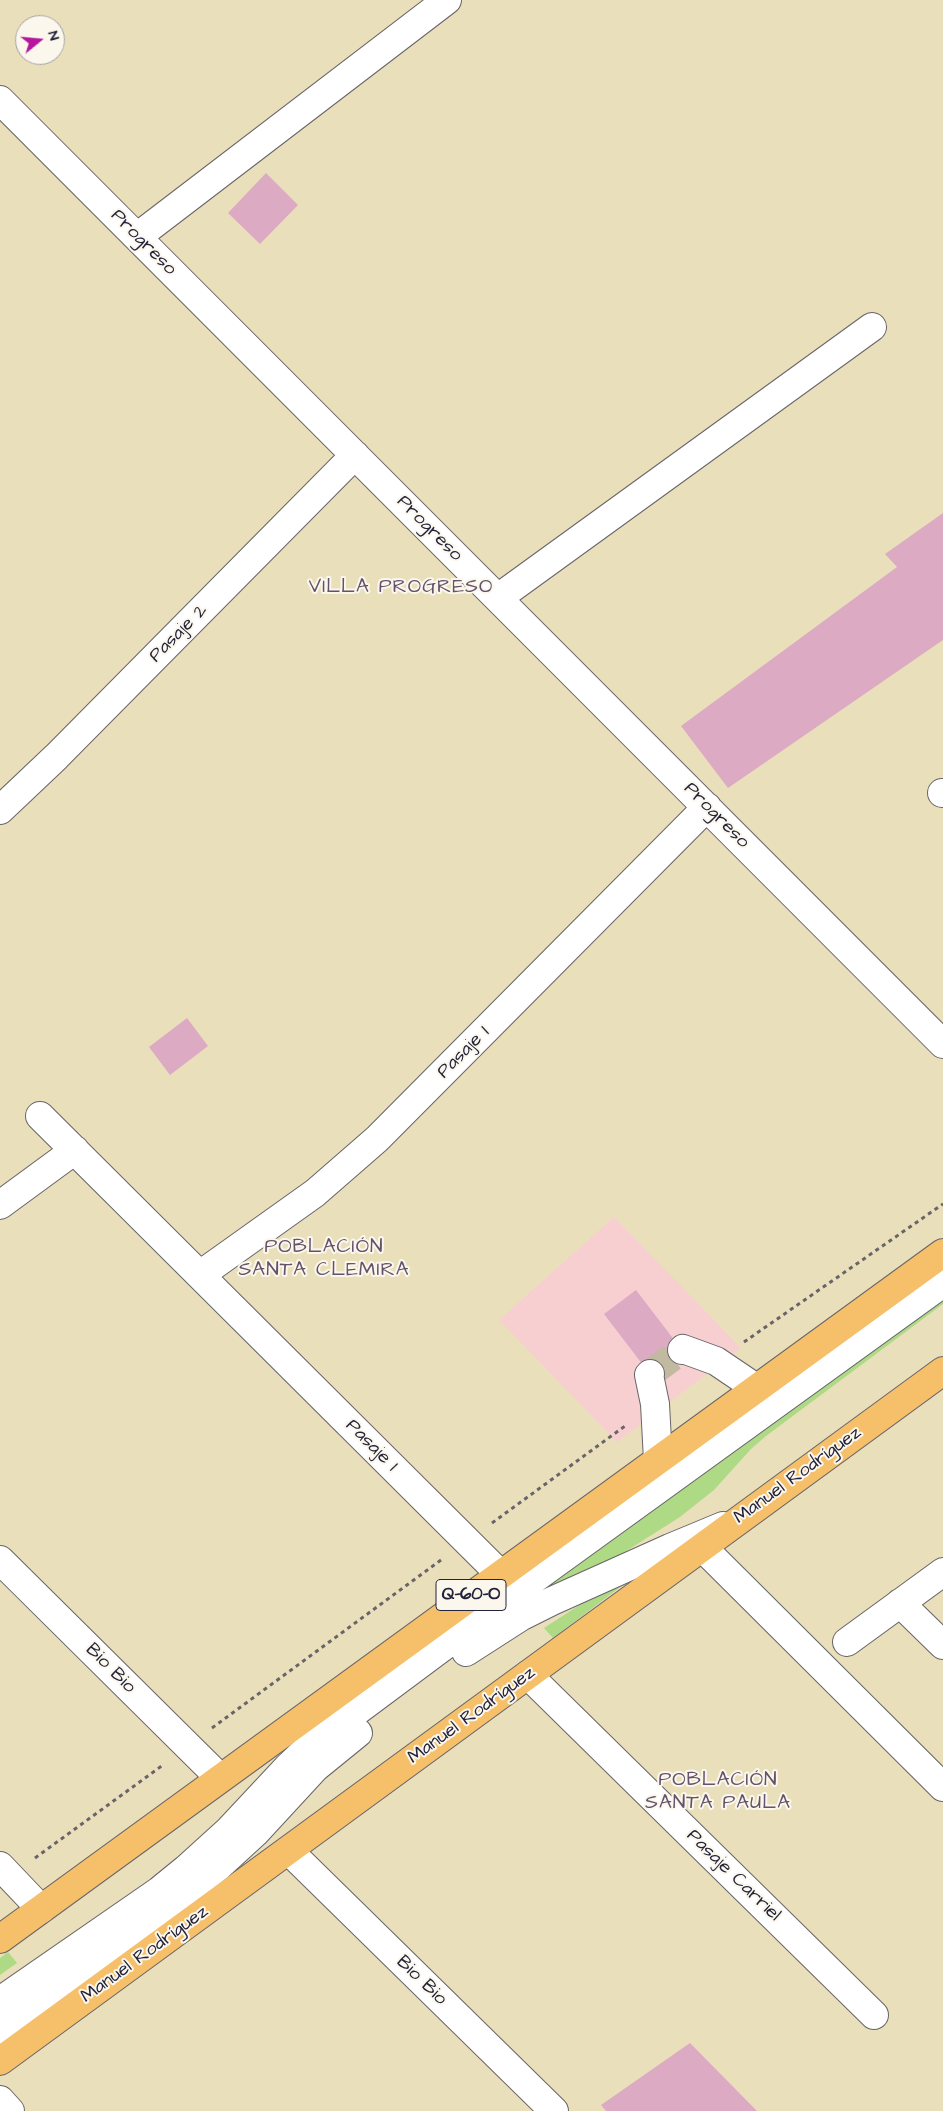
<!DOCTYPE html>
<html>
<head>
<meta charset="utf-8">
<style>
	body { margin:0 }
	#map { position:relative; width:943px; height:2111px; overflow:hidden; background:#eadfbb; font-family:"Architects Daughter",sans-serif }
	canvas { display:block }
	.north { position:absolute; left:15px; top:15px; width:50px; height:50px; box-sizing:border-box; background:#fbf7ec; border:1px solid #a4a2a5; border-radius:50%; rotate:73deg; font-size:14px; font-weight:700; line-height:20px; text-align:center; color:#22223b }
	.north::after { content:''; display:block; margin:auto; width:18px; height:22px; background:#b5179e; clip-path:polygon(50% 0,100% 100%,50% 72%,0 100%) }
</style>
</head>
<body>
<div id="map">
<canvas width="943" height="2111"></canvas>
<div class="north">N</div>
</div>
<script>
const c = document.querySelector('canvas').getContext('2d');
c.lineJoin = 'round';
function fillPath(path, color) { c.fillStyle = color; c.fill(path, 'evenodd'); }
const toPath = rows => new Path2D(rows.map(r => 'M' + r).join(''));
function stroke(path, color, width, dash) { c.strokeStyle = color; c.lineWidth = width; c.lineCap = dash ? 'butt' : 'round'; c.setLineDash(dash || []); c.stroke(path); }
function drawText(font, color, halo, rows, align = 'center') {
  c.font = font + ' "Architects Daughter",sans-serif'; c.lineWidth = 4; c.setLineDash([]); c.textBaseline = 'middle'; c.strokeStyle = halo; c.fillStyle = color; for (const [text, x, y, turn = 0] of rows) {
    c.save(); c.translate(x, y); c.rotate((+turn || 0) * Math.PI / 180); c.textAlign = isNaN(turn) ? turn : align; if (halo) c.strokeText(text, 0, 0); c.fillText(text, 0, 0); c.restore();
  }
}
fillPath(toPath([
	[614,1217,741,1348,617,1442,499,1320]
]), '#f7cfd1');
fillPath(toPath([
	[943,1297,943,1304,766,1436,751,1449,714,1490,680,1517,601,1567,521,1602],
	[623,1585,553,1638,544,1628,581,1604],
	[8,1952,17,1963,0,1975,0,1958]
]), '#aeda86');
fillPath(toPath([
	[266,173,298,205,260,244,228,213],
	[943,513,943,640,728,788,681,726,897,567,885,554],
	[187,1018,208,1046,170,1075,149,1047],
	[636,1290,688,1358,656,1382,604,1314],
	[690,2043,757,2111,606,2111,601,2105]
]), '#dcaac2');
stroke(toPath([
	[650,1374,682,1350]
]), '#c2b9a1', 28, [28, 14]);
const minor = toPath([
	[0,100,943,1044],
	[137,237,447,0],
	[498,598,872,327],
	[942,793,943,793],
	[0,810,56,757,355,455],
	[40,1116,500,1574],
	[0,1205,75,1150],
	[200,1275,315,1193,377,1139,707,807],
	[682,1350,683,1349,716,1361,756,1388],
	[650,1374,649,1375,655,1404,658,1460],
	[702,1547,943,1787],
	[0,1560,220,1778],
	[900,1603,943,1645],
	[847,1642,943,1572],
	[466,1652,522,1616,552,1601,670,1548,723,1526],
	[528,1675,874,2015],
	[289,1851,554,2111],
	[0,1866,41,1909],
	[0,2001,159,1891,186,1869,229,1830,287,1768,308,1748,334,1728,538,1576,943,1283],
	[0,2030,153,1919,219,1866,255,1833,315,1768,358,1733],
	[0,2100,10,2111]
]);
const major = toPath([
	[0,1939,943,1253],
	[0,2061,943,1371]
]);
stroke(minor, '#686468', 30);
stroke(major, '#686468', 30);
stroke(toPath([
	[744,1342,943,1204],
	[492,1523,625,1426],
	[212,1728,441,1560],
	[35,1858,163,1765]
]), '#686468', 3, [4, 4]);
stroke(minor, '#fff', 28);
stroke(major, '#f6c06b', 28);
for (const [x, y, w] of [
	[471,1595,70]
]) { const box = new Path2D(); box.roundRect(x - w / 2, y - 15.5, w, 31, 4); c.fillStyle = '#fbf7ec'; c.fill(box); stroke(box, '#22223b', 1); }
drawText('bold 18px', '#22223b', null, [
	["Q-60-O",471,1595]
]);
drawText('19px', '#22223b', '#fbf7ec', [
	["Progreso",143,243,45],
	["Progreso",429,529,45],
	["Pasaje 2",179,634,-45],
	["Progreso",716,816,45],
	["Pasaje 1",464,1053,-45],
	["Pasaje 1",371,1446,45],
	["Manuel Rodríguez",798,1476,-36],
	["Bio Bio",110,1669,45],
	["Manuel Rodríguez",472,1716,-36],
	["Pasaje Carriel",733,1876,44],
	["Manuel Rodríguez",145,1955,-36],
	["Bio Bio",421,1981,44]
]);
c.letterSpacing = '1px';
drawText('20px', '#63526a', '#fbf7ec', [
	["VILLA PROGRESO",401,588],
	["POBLACIÓN",324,1248],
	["SANTA CLEMIRA",324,1271],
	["POBLACIÓN",718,1781],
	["SANTA PAULA",718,1804]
]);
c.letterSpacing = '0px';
</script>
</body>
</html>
